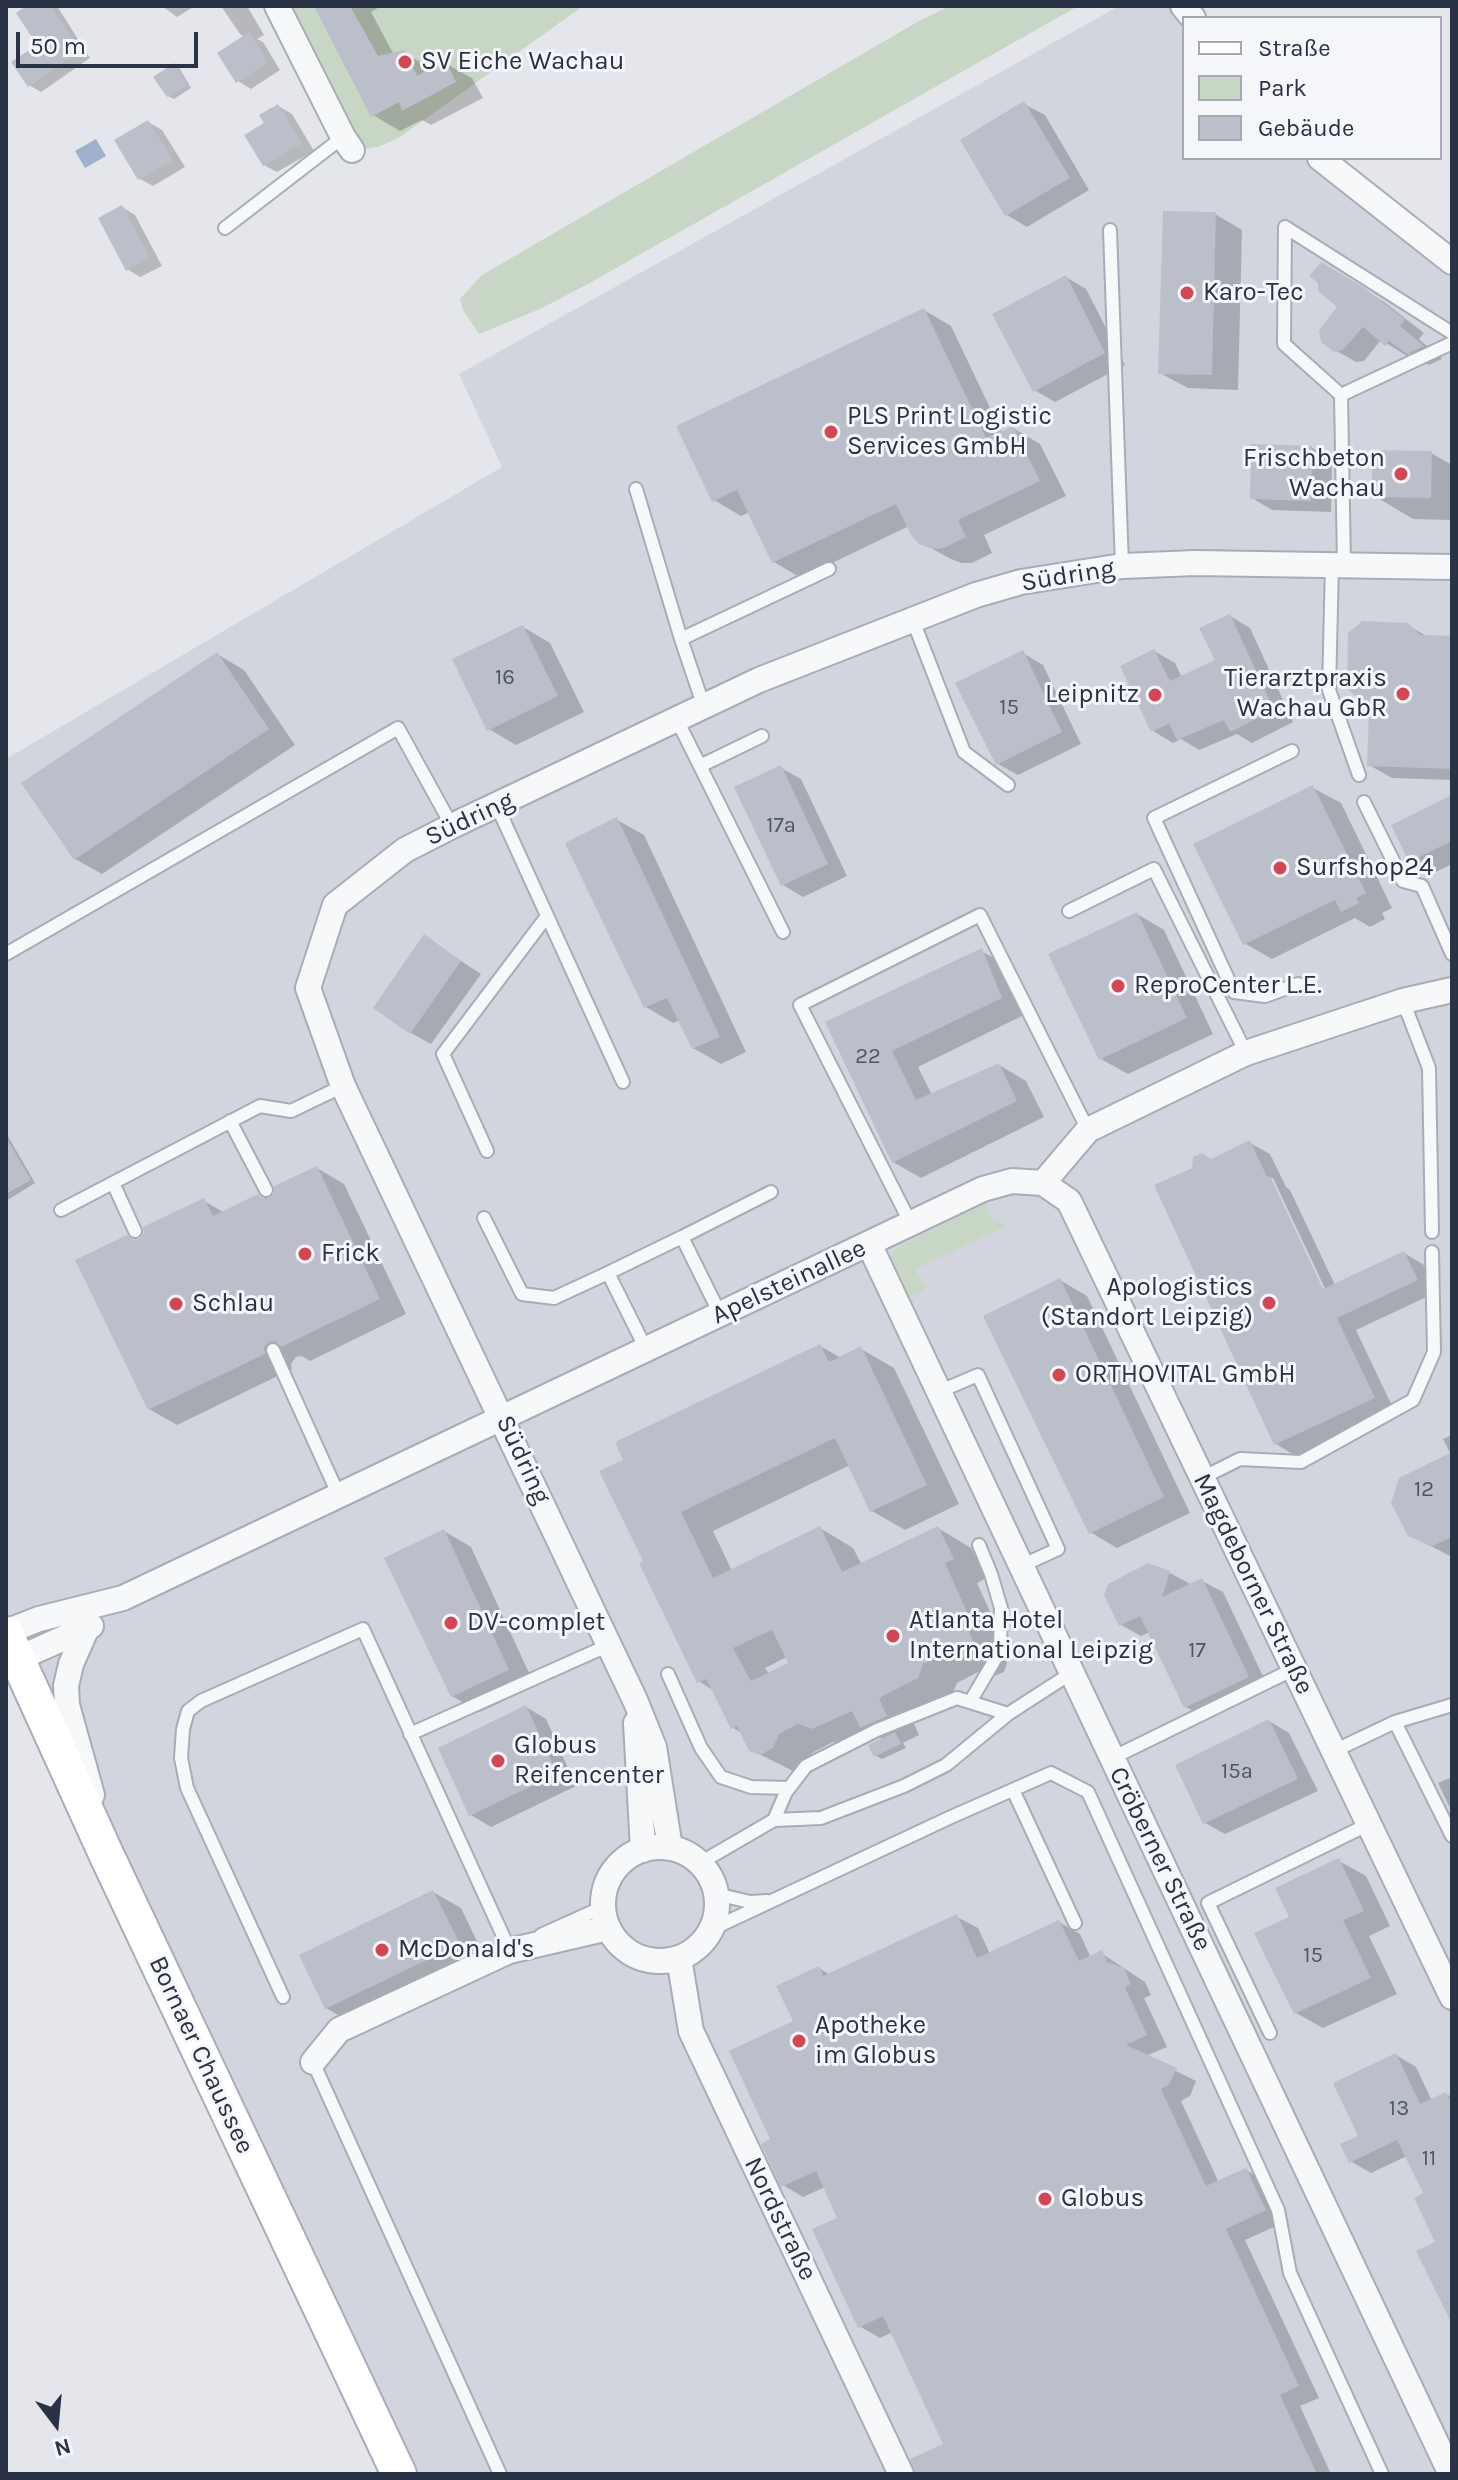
<!DOCTYPE html>
<html>
<head>
<meta charset="utf-8">
<style>
	body { margin:0 }
	#map { position:relative; width:1458px; height:2480px; overflow:hidden; background:#e4e6ec; font-family:Karla,sans-serif }
	canvas { display:block }
	.frame { position:absolute; inset:0; border:8px solid #2a3245; pointer-events:none }
	.legend { position:absolute; left:1182px; top:16px; width:260px; height:144px; box-sizing:border-box; background:#f4f6f9; border:2px solid #a3a8b1; margin:0; padding:10px 14px; list-style:none; font-size:24px; color:#2a3245 }
	.legend li { display:flex; align-items:center; gap:16px; height:40px }
	.legend b { width:40px; border:2px solid #a3a8b1 }
	.north { position:absolute; left:16px; top:2384px; width:80px; height:80px; -webkit-text-stroke:6px #f4f6f9; paint-order:stroke; rotate:164deg; font-size:22px; font-weight:700; line-height:32px; text-align:center; color:#2a3245 }
	.north::after { content:''; display:block; margin:auto; width:28px; height:36px; background:#2a3245; clip-path:polygon(50% 0,100% 100%,50% 72%,0 100%) }
	.scale { position:absolute; left:16px; top:32px; width:182px; height:36px; box-sizing:border-box; border:4px solid #2a3245; border-top:0; padding-left:10px; font-size:24px; line-height:28px; white-space:nowrap; color:#2a3245; -webkit-text-stroke:6px #f4f6f9; paint-order:stroke }
</style>
</head>
<body>
<div id="map">
<canvas width="1458" height="2480"></canvas>
<div class="frame"></div>
<ul class="legend">
<li><b style="height:10px;background:#fff"></b>Straße</li>
<li><b style="height:22px;background:#c8d6c5"></b>Park</li>
<li><b style="height:22px;background:#bbbfca"></b>Gebäude</li>
</ul>
<div class="north">N</div>
<div class="scale">50 m</div>
</div>
<script>
const c = document.querySelector('canvas').getContext('2d');
c.lineJoin = 'round';
function fillPath(path, color) { c.fillStyle = color; c.fill(path, 'evenodd'); }
const toPath = rows => new Path2D(rows.map(r => 'M' + r).join(''));
function stroke(path, color, width, dash) { c.strokeStyle = color; c.lineWidth = width; c.lineCap = dash ? 'butt' : 'round'; c.setLineDash(dash || []); c.stroke(path); }
function drawText(font, color, halo, rows, align = 'center') {
  c.font = font + ' Karla,sans-serif'; c.lineWidth = 6; c.setLineDash([]); c.textBaseline = 'middle'; c.strokeStyle = halo; c.fillStyle = color; for (const [text, x, y, turn = 0] of rows) {
    c.save(); c.translate(x, y); c.rotate((+turn || 0) * Math.PI / 180); c.textAlign = isNaN(turn) ? turn : align; if (halo) c.strokeText(text, 0, 0); c.fillText(text, 0, 0); c.restore();
  }
}
fillPath(toPath([
	[1119,6,1183,6,1184,158,1320,158,1452,262,1452,2474,399,2474,6,1634,6,759,502,467,459,374]
]), '#d2d5de');
fillPath(toPath([
	[277,6,583,6,400,137,378,147,352,150],
	[950,6,1078,6,588,284,540,309,479,334,463,310,460,299,482,275,919,21],
	[985,1204,993,1221,1006,1226,915,1269,926,1289,907,1297,892,1263,891,1255,896,1248]
]), '#c8d6c5');
fillPath(toPath([
	[96,139,106,156,85,168,75,151]
]), '#9eb1cd');
fillPath(toPath([
	[30,6,57,6,90,58,41,92,29,85,40,46],
	[162,6,195,6,177,17],
	[221,6,247,6,264,35,257,39,263,42,280,70,251,89,238,81,245,37,240,34],
	[316,6,381,6,371,12,394,55,404,53,433,69,445,63,472,78,483,98,431,125,422,120,400,131,373,115],
	[174,65,180,69,191,88,174,99,168,96],
	[1024,104,1045,115,1089,190,1027,227,1007,215],
	[278,106,292,114,314,151,277,172,264,165,267,124],
	[148,122,162,130,185,167,153,186,140,179],
	[122,207,135,215,162,266,140,277,127,269],
	[1215,214,1242,230,1238,390,1188,388,1160,373],
	[1321,264,1384,302,1424,333,1419,339,1442,359,1429,365,1409,353,1407,356,1381,340,1364,361,1356,362,1335,350,1340,307],
	[1066,277,1086,289,1125,365,1055,402,1034,390],
	[924,310,951,326,1002,433,1013,428,1040,444,1066,496,984,535,992,553,972,563,961,563,949,558,920,542,909,526,801,578,774,562,750,512,741,516,714,500],
	[1312,448,1332,459,1331,512,1272,510,1252,498],
	[1431,453,1452,465,1452,520,1413,519,1373,495],
	[1230,616,1250,628,1293,722,1252,743,1237,734,1199,750,1181,739,1173,743,1153,731,1154,651,1175,663,1182,678,1217,660],
	[1407,625,1430,638,1452,638,1452,780,1392,778,1369,765],
	[523,627,550,643,584,712,516,745,489,729],
	[1023,653,1043,665,1081,744,1018,775,998,764],
	[217,654,244,670,295,745,102,874,75,859],
	[781,768,801,779,847,876,803,897,783,885],
	[1313,788,1341,803,1392,908,1382,913,1385,919,1370,927,1355,918,1272,959,1244,943],
	[1452,797,1452,864,1434,873,1411,860],
	[617,820,644,835,746,1052,721,1064,693,1048,680,1020,673,1023,646,1007],
	[1137,914,1164,930,1213,1034,1128,1074,1101,1059],
	[424,937,481,974,431,1044,411,1033],
	[981,951,1009,966,1028,1013,918,1067,932,1095,999,1065,1026,1081,1044,1117,921,1178,893,1162,828,1023],
	[6,1133,35,1183,6,1201],
	[1250,1143,1270,1154,1286,1187,1290,1190,1335,1285,1404,1253,1424,1265,1437,1292,1356,1330,1394,1410,1296,1456,1276,1444,1212,1160],
	[1269,1178,1273,1178,1329,1297,1326,1299],
	[317,1168,344,1184,406,1314,310,1361,302,1356,296,1357,291,1364,292,1369,177,1425,149,1409,134,1242,141,1241,204,1201,225,1213,270,1200],
	[1060,1280,1087,1296,1190,1513,1117,1548,1090,1532],
	[820,1346,841,1358,861,1349,894,1368,959,1504,905,1530,872,1511,850,1465,713,1531,732,1571,820,1528,853,1548,862,1565,938,1528,971,1548,986,1578,977,1583,1000,1633,994,1635,1007,1663,1004,1672,992,1677,978,1672,957,1683,951,1697,911,1717,919,1735,903,1743,906,1748,882,1759,876,1756,884,1740,875,1734,847,1747,833,1742,812,1753,806,1767,795,1772,751,1750,743,1734,732,1727,714,1691,699,1681,645,1562,626,1461],
	[787,1657,791,1664,769,1674,765,1668],
	[1452,1435,1452,1557,1409,1535,1451,1455,1443,1439],
	[444,1531,471,1547,535,1686,480,1712,452,1696],
	[1170,1573,1192,1585,1202,1581,1223,1592,1269,1689,1206,1718,1186,1707,1150,1632,1141,1636,1121,1625],
	[526,1707,546,1719,576,1786,491,1827,471,1815],
	[1269,1721,1289,1733,1318,1791,1225,1834,1205,1823],
	[1452,1777,1452,1812,1438,1783],
	[1339,1861,1366,1876,1390,1926,1369,1936,1397,1994,1323,2028,1296,2013,1292,1918],
	[433,1892,461,1908,486,1960,354,2024,326,2008],
	[957,1917,978,1928,990,1954,1059,1922,1080,1934,1091,1958,1101,1953,1145,1982,1151,1995,1144,1998,1167,2047,1146,2056,1196,2081,1190,2096,1181,2101,1219,2183,1246,2170,1267,2182,1285,2222,1245,2240,1319,2398,1300,2406,1331,2474,919,2474,945,2445,893,2332,880,2338,859,2326,840,2218,825,2187,803,2197,783,2185,773,2140,795,2022,819,1968,830,1975],
	[1396,2055,1416,2067,1432,2101,1446,2094,1452,2097,1452,2320,1426,2194,1407,2156,1371,2173,1350,2161]
]), '#0003');
fillPath(toPath([
	[26,6,51,6,80,51,28,87,11,62,37,45,16,13],
	[314,6,350,6,378,56,405,50,417,76,445,60,456,82,402,111,399,102,371,117],
	[249,32,268,62,236,83,217,53],
	[174,63,187,85,167,97,153,77],
	[1024,101,1070,178,1005,216,960,140],
	[278,104,302,143,263,166,244,135,264,123,259,115],
	[148,120,173,160,138,180,114,140],
	[122,205,150,258,126,271,98,218],
	[1163,211,1216,212,1212,375,1158,374],
	[1321,262,1363,287,1405,320,1400,326,1424,346,1407,354,1389,341,1385,346,1363,327,1343,350,1334,352,1321,342,1319,330,1337,307,1318,291,1318,283,1309,276],
	[1066,275,1105,353,1033,392,992,314],
	[924,308,986,438,1013,426,1040,481,958,520,966,537,944,548,932,549,919,544,911,535,896,504,772,563,737,490,712,502,676,426],
	[1251,444,1312,446,1311,501,1250,499],
	[1373,450,1432,451,1431,498,1371,497],
	[1230,614,1274,710,1230,732,1224,720,1177,740,1169,724,1151,732,1120,666,1154,649,1170,681,1215,660,1199,628],
	[1362,621,1408,623,1420,635,1452,636,1452,769,1367,766,1369,711,1347,688,1348,633],
	[523,625,558,696,487,731,452,659],
	[1023,650,1062,732,996,765,955,683],
	[217,652,269,729,74,860,21,783],
	[781,765,828,864,781,886,734,787],
	[1313,785,1366,893,1356,898,1359,903,1341,912,1335,900,1243,945,1193,844],
	[1452,795,1452,841,1409,862,1391,825],
	[617,817,720,1037,692,1049,667,998,644,1008,565,843],
	[1137,912,1187,1018,1099,1060,1048,954],
	[424,934,461,961,410,1034,373,1008],
	[982,948,1002,998,892,1051,916,1100,999,1063,1017,1101,892,1163,825,1022],
	[6,1137,31,1180,6,1194],
	[1250,1140,1267,1177,1270,1176,1323,1289,1404,1251,1418,1280,1337,1318,1375,1398,1274,1445,1154,1185,1192,1168,1193,1157,1202,1153,1211,1159],
	[317,1166,380,1299,281,1347,275,1341,269,1342,264,1348,265,1354,148,1410,75,1260,127,1235,133,1240,139,1239,144,1233,143,1227,204,1198,213,1216,258,1194,262,1198,269,1198,274,1194,274,1186],
	[1060,1278,1164,1497,1089,1534,983,1316],
	[820,1344,829,1362,861,1346,927,1485,870,1512,835,1438,681,1512,713,1578,820,1526,842,1572,938,1526,954,1559,945,1563,968,1614,962,1616,974,1643,971,1653,958,1660,943,1655,923,1664,918,1678,879,1698,887,1716,860,1728,852,1711,812,1729,798,1724,779,1734,773,1748,760,1755,749,1751,737,1726,731,1729,706,1679,697,1683,639,1563,643,1561,599,1471,623,1460,615,1442],
	[772,1630,788,1663,751,1681,733,1648],
	[1452,1452,1452,1537,1432,1546,1408,1536,1391,1503,1399,1478],
	[444,1529,509,1670,451,1697,384,1558],
	[1148,1563,1170,1571,1162,1597,1202,1578,1249,1677,1184,1708,1140,1616,1119,1626,1104,1595,1108,1584],
	[526,1705,557,1774,469,1816,438,1748],
	[1269,1719,1298,1779,1203,1824,1175,1765],
	[895,1732,901,1744,874,1757,868,1745],
	[1339,1858,1364,1911,1343,1920,1371,1978,1294,2014,1254,1933,1289,1917,1275,1888],
	[433,1890,460,1944,325,2009,299,1955],
	[957,1914,977,1958,1059,1920,1079,1961,1102,1950,1107,1962,1124,1968,1131,1984,1125,1987,1147,2035,1126,2045,1177,2068,1169,2085,1161,2089,1206,2186,1246,2168,1266,2210,1226,2229,1299,2386,1280,2395,1317,2474,916,2474,910,2459,943,2444,883,2316,858,2328,812,2229,837,2218,816,2171,781,2187,761,2144,770,2139,729,2051,793,2021,776,1986,819,1966,823,1976],
	[1396,2053,1420,2104,1446,2092,1452,2104,1452,2324,1416,2251,1435,2242,1414,2198,1423,2193,1397,2140,1349,2163,1340,2144,1358,2136,1333,2083]
]), '#bbbfca');
const service = toPath([
	[225,228,343,137],
	[1110,230,1122,566],
	[1341,395,1452,343],
	[636,489,681,639],
	[1332,565,1329,690,1359,775],
	[1344,565,1341,395,1284,344,1285,227,1452,333],
	[912,618,964,752,1008,785],
	[704,707,681,639,829,569],
	[677,720,783,932],
	[1292,751,1154,818,1234,992,1265,996,1298,984],
	[700,766,762,736],
	[1364,802,1403,881,1422,886,1452,954],
	[497,806,623,1082],
	[1069,911,1154,869,1246,1053],
	[6,954,398,728,452,826],
	[1403,1001,1429,1068,1432,1232],
	[230,1121,266,1190],
	[487,1151,443,1054,547,916],
	[113,1183,135,1231],
	[61,1210,260,1106,291,1111,343,1086],
	[484,1218,522,1294,554,1298,608,1273],
	[911,1224,800,1005,980,915,1088,1130],
	[720,1314,682,1237,771,1192],
	[646,1349,608,1273,682,1237],
	[273,1350,339,1496],
	[938,1392,978,1375,1058,1549,1023,1565],
	[1202,1478,1240,1459,1301,1462,1413,1400,1434,1352,1432,1252],
	[668,1674,701,1748,721,1777,751,1787,789,1788],
	[970,1702,1000,1651,1001,1608,991,1574,979,1545],
	[1395,1722,1452,1836],
	[410,1734,609,1645],
	[1334,1751,1395,1722,1452,1705],
	[1112,1758,1294,1669],
	[1013,1790,1075,1923],
	[774,1820,821,1818,904,1786,946,1765,1008,1714],
	[700,1863,774,1820,786,1792,806,1766,877,1730,957,1698,1008,1714,1073,1672],
	[716,1894,750,1902,767,1901],
	[712,1929,951,1817,1051,1773,1088,1792,1278,2210,1290,2273,1382,2474],
	[541,1935,603,1907],
	[283,1997,187,1788,181,1758,183,1729,188,1711,201,1701,363,1629,510,1951],
	[1270,2033,1208,1903,1369,1824],
	[313,2062,500,2474]
]);
const minor = toPath([
	[277,6,343,137,352,150],
	[1183,6,1193,18],
	[1320,158,1452,262],
	[1043,1183,1069,1201,1452,1997],
	[1043,1183,1088,1130,1246,1053,1403,1001,1452,990],
	[869,1244,1451,2474],
	[86,1630,71,1664,66,1686,67,1705,92,1795],
	[6,1632,39,1619,123,1598,983,1189,1012,1181,1043,1183],
	[17,1659,91,1626],
	[636,1723,643,1850],
	'603 1904a57 57 0 1 1 114 0a57 57 0 1 1-114 0Z',
	[670,1848,654,1747,635,1700,343,1086,308,988,335,905,405,850,452,826,759,680,976,595,1021,582,1122,566,1195,563,1452,567],
	[679,1958,691,2031,901,2474],
	[313,2062,339,2030,509,1951,608,1928]
]);
const secondary = toPath([
	[6,1634,107,1856,399,2474]
]);
stroke(service, '#a8acb7', 16);
stroke(minor, '#a8acb7', 28);
stroke(secondary, '#a8acb7', 38);
stroke(service, '#f7f8fa', 12);
stroke(minor, '#f7f8fa', 24);
stroke(secondary, '#fff', 34);
for (const [x, y, r, color] of [
	[405,62,8,"#d34652"],
	[1187,293,8,"#d34652"],
	[831,432,8,"#d34652"],
	[1401,474,8,"#d34652"],
	[1403,694,8,"#d34652"],
	[1155,695,8,"#d34652"],
	[1280,868,8,"#d34652"],
	[1118,986,8,"#d34652"],
	[305,1254,8,"#d34652"],
	[1269,1303,8,"#d34652"],
	[176,1304,8,"#d34652"],
	[1059,1375,8,"#d34652"],
	[451,1623,8,"#d34652"],
	[893,1636,8,"#d34652"],
	[498,1761,8,"#d34652"],
	[382,1950,8,"#d34652"],
	[799,2041,8,"#d34652"],
	[1045,2199,8,"#d34652"]
]) { const dot = new Path2D(); dot.arc(x, y, r, 0, 2 * Math.PI); c.fillStyle = color; c.fill(dot); stroke(dot, '#f4f6f9', 3); }
drawText('22px', '#4e5566', null, [
	["16",505,678],
	["15",1009,708],
	["17a",781,826],
	["22",868,1057],
	["12",1424,1490],
	["17",1197,1651],
	["15a",1237,1772],
	["15",1313,1956],
	["13",1399,2109],
	["11",1429,2159]
]);
drawText('26px', '#2a3245', '#f4f6f9', [
	["SV Eiche Wachau",421,62],
	["Karo-Tec",1203,293],
	["PLS Print Logistic",847,417],
	["Services GmbH",847,447],
	["Frischbeton",1385,459,"right"],
	["Wachau",1385,489,"right"],
	["Tierarztpraxis",1387,679,"right"],
	["Wachau GbR",1387,709,"right"],
	["Leipnitz",1139,695,"right"],
	["Surfshop24",1296,868],
	["ReproCenter L.E.",1134,986],
	["Frick",321,1254],
	["Apologistics",1253,1288,"right"],
	["(Standort Leipzig)",1253,1318,"right"],
	["Schlau",192,1304],
	["ORTHOVITAL GmbH",1075,1375],
	["Atlanta Hotel",909,1621],
	["International Leipzig",909,1651],
	["DV-complet",467,1623],
	["Globus",514,1746],
	["Reifencenter",514,1776],
	["McDonald's",398,1950],
	["Apotheke",815,2026],
	["im Globus",815,2056],
	["Globus",1061,2199]
], 'left');
drawText('26px', '#2a3245', '#f4f6f9', [
	["Südring",1068,576,-9],
	["Südring",470,819,-25],
	["Apelsteinallee",789,1282,-25],
	["Südring",523,1460,65],
	["Magdeborner Straße",1253,1584,64],
	["Cröberner Straße",1160,1859,64],
	["Bornaer Chaussee",201,2055,65],
	["Nordstraße",780,2219,64]
]);
</script>
</body>
</html>
